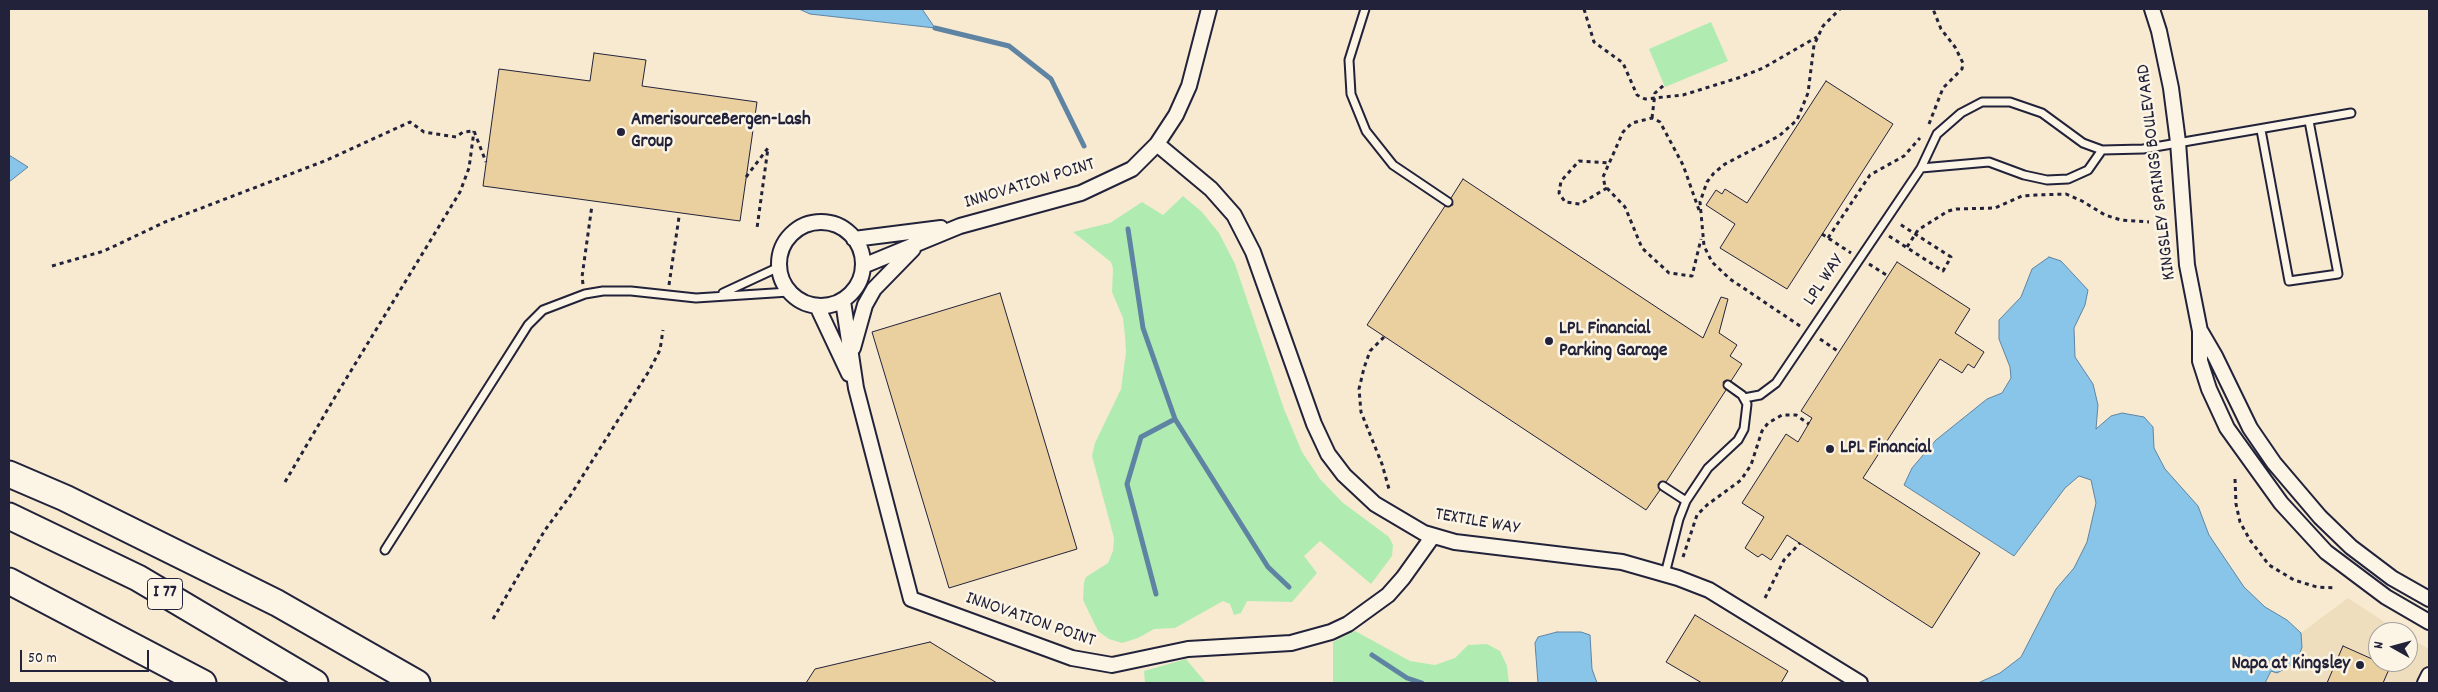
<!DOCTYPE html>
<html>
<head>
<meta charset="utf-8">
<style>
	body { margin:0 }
	#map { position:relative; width:2438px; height:692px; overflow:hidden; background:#f7ead0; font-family:Dekko,sans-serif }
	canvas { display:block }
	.frame { position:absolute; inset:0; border:10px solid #22223b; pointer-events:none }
	.north { position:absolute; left:2368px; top:622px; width:50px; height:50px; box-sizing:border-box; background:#fcf5e5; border:1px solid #a5a1a1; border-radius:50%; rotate:277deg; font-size:14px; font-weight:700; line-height:20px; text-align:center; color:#22223b }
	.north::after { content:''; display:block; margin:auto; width:18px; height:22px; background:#22223b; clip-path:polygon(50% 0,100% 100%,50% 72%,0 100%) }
	.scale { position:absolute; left:20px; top:650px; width:129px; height:22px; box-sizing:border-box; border:2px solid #22223b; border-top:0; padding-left:6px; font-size:15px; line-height:18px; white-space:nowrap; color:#22223b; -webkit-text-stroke:4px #fcf5e5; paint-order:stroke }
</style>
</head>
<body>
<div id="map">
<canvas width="2438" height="692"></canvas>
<div class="frame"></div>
<div class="north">N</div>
<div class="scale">50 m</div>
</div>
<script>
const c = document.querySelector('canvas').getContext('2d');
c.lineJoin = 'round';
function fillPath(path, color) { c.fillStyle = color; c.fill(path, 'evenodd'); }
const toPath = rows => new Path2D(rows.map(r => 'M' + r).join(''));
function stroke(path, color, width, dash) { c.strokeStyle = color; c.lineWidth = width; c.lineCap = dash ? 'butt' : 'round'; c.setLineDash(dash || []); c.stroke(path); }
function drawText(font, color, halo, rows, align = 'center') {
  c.font = font + ' Dekko,sans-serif'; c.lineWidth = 5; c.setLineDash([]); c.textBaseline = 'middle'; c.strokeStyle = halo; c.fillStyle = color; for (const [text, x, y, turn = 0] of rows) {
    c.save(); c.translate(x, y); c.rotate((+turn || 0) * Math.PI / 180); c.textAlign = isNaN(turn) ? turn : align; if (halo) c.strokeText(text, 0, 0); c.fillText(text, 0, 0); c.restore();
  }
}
fillPath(toPath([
	[2348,598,2400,632,2378,632,2378,662,2408,662,2408,637,2429,649,2429,683,2265,683,2271,671,2302,647,2301,633]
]), '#efdebe');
fillPath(toPath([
	[1711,22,1728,61,1665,87,1649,49],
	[1183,196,1202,212,1219,233,1235,264,1284,409,1302,452,1320,479,1342,502,1389,537,1393,545,1392,556,1371,584,1320,541,1304,556,1317,573,1292,602,1247,601,1241,613,1234,615,1230,604,1223,601,1175,628,1154,629,1138,638,1122,643,1109,639,1098,631,1083,600,1084,582,1086,577,1108,563,1113,551,1114,538,1092,456,1095,443,1121,389,1126,352,1125,336,1123,318,1112,292,1113,269,1111,262,1073,232,1110,223,1142,202,1163,215],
	[1355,631,1410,661,1435,665,1455,658,1468,645,1487,644,1500,651,1507,666,1509,683,1333,683,1333,642],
	[1186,659,1206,683,1145,683,1144,671]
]), '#b0ecb1');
const water = toPath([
	[799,9,922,9,935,28,810,14,799,9],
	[9,155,28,167,9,182,9,155],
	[2049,257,2061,261,2088,290,2085,305,2074,328,2075,357,2093,384,2098,405,2096,429,2111,416,2122,413,2144,417,2153,427,2154,448,2165,469,2198,506,2209,535,2244,587,2265,607,2287,620,2301,633,2302,647,2297,662,2277,673,2271,671,2265,683,1978,683,2000,673,2021,657,2056,589,2074,568,2087,542,2096,503,2091,480,2079,476,2065,488,2014,556,1904,485,1912,468,1936,440,1987,399,2002,393,2011,378,2010,367,1999,339,1999,320,2021,297,2032,269,2049,257],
	[1557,632,1581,632,1590,635,1592,669,1597,683,1538,683,1535,643,1538,637,1557,632]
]);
fillPath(water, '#88c5e8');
stroke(water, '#5f84a3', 1);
stroke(toPath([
	[935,28,1009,46,1051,79,1084,146],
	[1128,229,1143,328,1175,419,1268,567,1289,587],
	[1156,594,1127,484,1141,437,1175,419],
	[1372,655,1407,678,1422,683]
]), '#5f84a3', 5);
const building = toPath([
	[594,53,646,60,642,86,757,102,740,221,483,186,499,69,590,81,594,53],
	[1826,81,1893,124,1787,289,1720,248,1735,224,1706,205,1716,190,1722,194,1725,189,1747,203,1826,81],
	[1463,179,1703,338,1721,297,1728,299,1719,333,1737,345,1730,356,1742,364,1731,381,1726,380,1723,382,1726,390,1666,482,1658,484,1660,490,1646,510,1367,325,1445,206,1453,205,1451,198,1463,179],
	[1897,262,1970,309,1955,333,1984,352,1974,368,1968,364,1962,373,1940,359,1863,478,1980,553,1932,628,1787,535,1771,560,1762,554,1758,557,1745,548,1764,517,1742,503,1786,434,1798,442,1812,418,1801,411,1897,262],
	[1000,293,1077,549,949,588,872,332,1000,293],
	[1695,615,1788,671,1781,683,1702,683,1666,662,1695,615],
	[930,642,997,683,806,683,815,669,930,642],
	[2343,646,2390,667,2383,683,2327,683,2343,646]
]);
fillPath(building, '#ebd09f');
stroke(building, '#22223b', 1);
const lane = toPath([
	[1365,9,1349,60,1351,94,1366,131,1393,165,1448,202],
	[2261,130,2289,281,2338,274,2309,121],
	[1921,168,1989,162,2024,175,2047,180,2068,179,2088,170,2102,150],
	[723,293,779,267],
	[1744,398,1760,395,1776,383,1921,168,1937,134,1961,113,1982,102,2010,102,2042,113,2083,143,2102,150,2143,149,2351,113],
	[1663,486,1686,501],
	[385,550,502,366,528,325,543,310,585,294,603,291,631,291,696,298,789,292],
	[1665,574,1679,519,1686,501,1708,468,1738,440,1744,429,1747,404,1742,395,1728,385]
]);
const street = toPath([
	[2152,9,2159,31,2171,88,2178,142,2187,265,2200,331,2200,361,2209,389,2227,428,2281,503,2326,552,2386,597,2429,622],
	[1157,144,1211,189,1234,215,1253,252,1314,424,1328,454,1344,475,1375,504,1424,533,1455,542,1622,562,1678,578,1709,590,1860,683],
	'779 264a42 42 0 1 1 84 0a42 42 0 1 1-84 0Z',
	[854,239,941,228],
	[863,266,960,226,1081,193,1132,169,1157,144,1176,115,1189,86,1209,9],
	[843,301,856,388,911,599,1072,658,1112,665,1188,649,1291,643,1331,632,1348,624,1388,595,1403,578,1433,536],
	[817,306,849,374],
	[2201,332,2215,356,2250,428,2274,463,2320,517,2351,547,2392,578,2429,599],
	[853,348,865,305,874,289,913,249],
	[2425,683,2429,675]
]);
const highway = toPath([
	[9,474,65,498,277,603,417,683],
	[9,516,138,578,315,683],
	[9,581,203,683]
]);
stroke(lane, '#22223b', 11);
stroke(street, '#22223b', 18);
stroke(highway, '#22223b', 29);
stroke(toPath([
	[1584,9,1594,42,1623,63,1637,95,1645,99,1683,95,1738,78,1763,68,1817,37],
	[1652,118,1655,93,1664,85],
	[1929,124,1943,88,1962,69,1963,63,1955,47,1941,29,1933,9],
	[746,177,768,148,757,228],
	[1607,188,1580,204,1565,202,1559,193,1561,181,1579,161,1610,163],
	[1699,210,1683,165,1660,122,1652,118,1632,123,1623,132,1603,177,1605,186,1625,207,1642,248,1669,273,1692,276,1701,239],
	[1822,234,1851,253],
	[1889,236,1943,271,1951,257,1898,223],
	[1828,238,1870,175,1904,156,1920,138],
	[1907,247,1918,230,1948,211,1956,209,1995,208,2022,196,2036,195,2066,194,2082,201,2105,215,2121,220,2149,222],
	[1869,264,1888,276],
	[52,266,104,251,165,222,327,160,410,122,424,132,456,137,463,132,474,131,486,162],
	[583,284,582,277,592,205],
	[669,285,679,217],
	[1800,326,1730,279,1712,262,1704,246,1700,202,1707,182,1714,173,1725,164,1779,136,1797,120,1808,93,1814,45,1823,26,1840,9],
	[1384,337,1370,351,1364,368,1359,389,1361,412,1382,464,1389,489],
	[1820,339,1839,352],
	[2235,479,2236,504,2240,522,2250,540,2269,565,2294,580,2317,587,2336,588],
	[285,482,335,397,460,192,469,168,474,131],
	[1683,557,1697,515,1707,505,1741,480,1751,465,1762,431,1768,423,1782,415,1796,415,1809,424],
	[1765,598,1784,560,1800,543],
	[493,619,545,530,570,496,649,371,660,350,663,330]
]), '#22223b', 3, [4, 4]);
stroke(lane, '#fcf5e5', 7);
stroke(street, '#fcf5e5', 14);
stroke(highway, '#fcf5e5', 25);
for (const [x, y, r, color] of [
	[621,132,5,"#22223b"],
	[1549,341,5,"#22223b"],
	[1830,449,5,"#22223b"],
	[2360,665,5,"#22223b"]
]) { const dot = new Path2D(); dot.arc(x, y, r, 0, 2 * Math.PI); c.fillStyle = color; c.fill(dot); stroke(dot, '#fcf5e5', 2); }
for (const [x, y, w] of [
	[165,594,35]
]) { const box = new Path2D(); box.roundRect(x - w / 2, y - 15.5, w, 31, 4); c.fillStyle = '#fcf5e5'; c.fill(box); stroke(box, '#22223b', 1); }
drawText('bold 18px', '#22223b', null, [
	["I 77",165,594]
]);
drawText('bold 19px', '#22223b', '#fcf5e5', [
	["AmerisourceBergen-Lash",631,121],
	["Group",631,143],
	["LPL Financial",1559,330],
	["Parking Garage",1559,352],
	["LPL Financial",1840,449],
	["Napa at Kingsley",2350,665,"right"]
], 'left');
drawText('19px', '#22223b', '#fcf5e5', [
	["KINGSLEY SPRINGS BOULEVARD",2158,172,-97],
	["INNOVATION POINT",1030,185,-17],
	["LPL WAY",1825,281,-56],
	["TEXTILE WAY",1477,523,10],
	["INNOVATION POINT",1030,621,19]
]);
</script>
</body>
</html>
